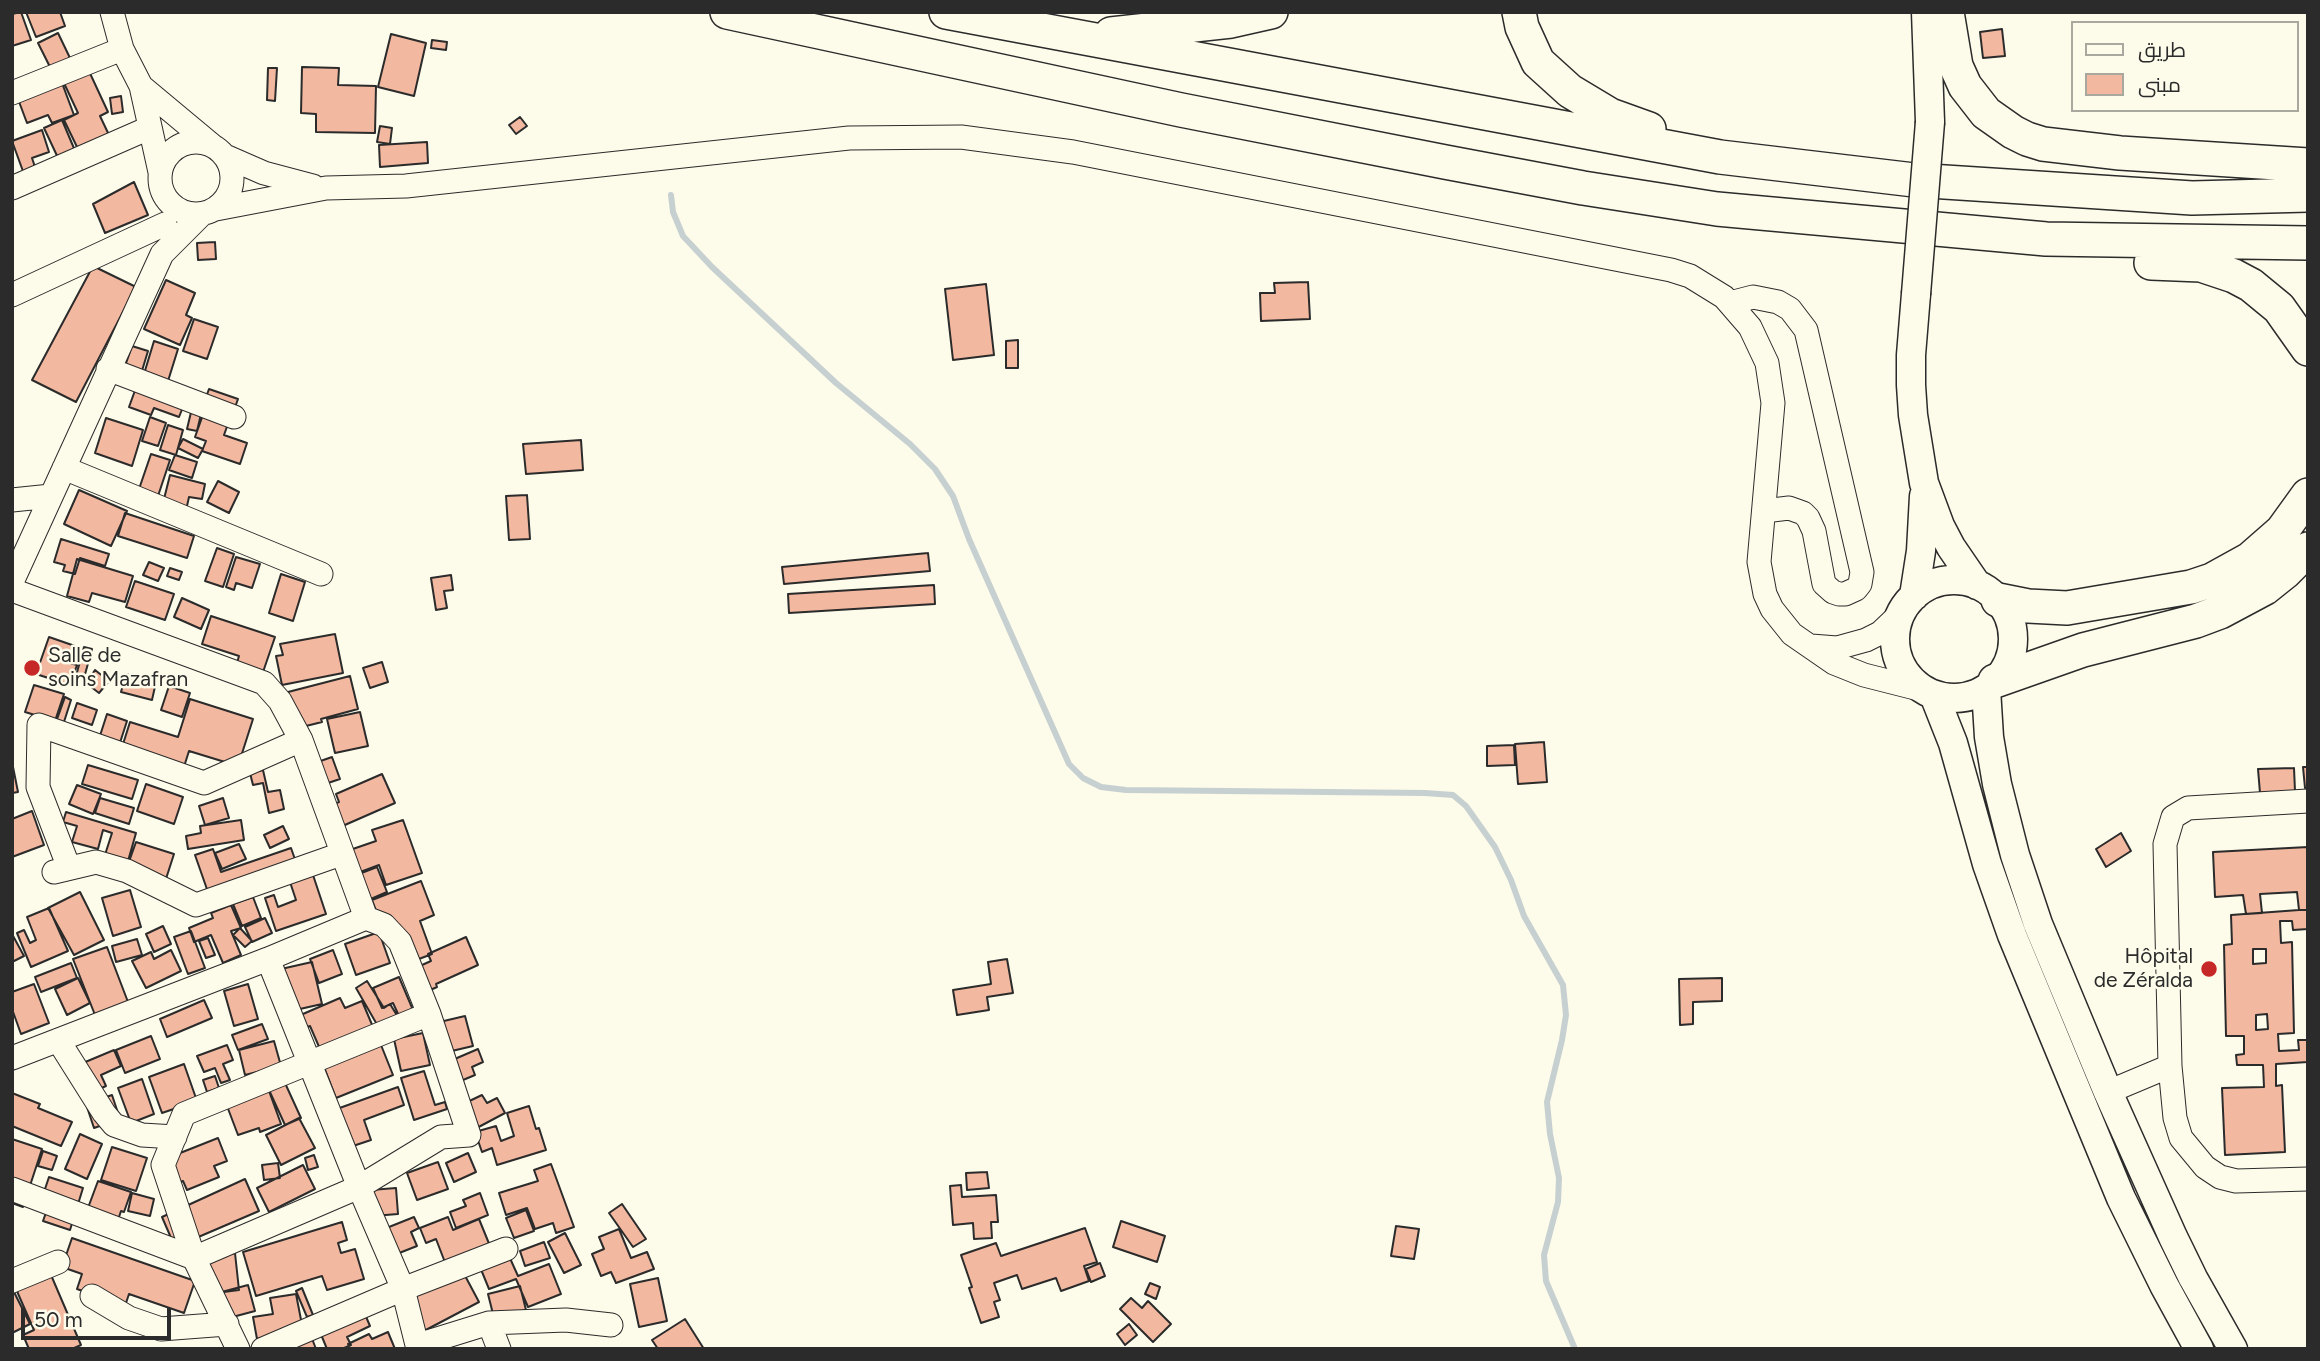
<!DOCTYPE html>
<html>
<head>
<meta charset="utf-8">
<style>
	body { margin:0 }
	#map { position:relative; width:2320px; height:1361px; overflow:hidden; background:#fdfbea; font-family:Figtree,Cairo,sans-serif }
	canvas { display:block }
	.frame { position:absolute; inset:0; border:14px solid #2b2b2b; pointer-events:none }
	.legend { position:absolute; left:2071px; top:21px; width:228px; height:91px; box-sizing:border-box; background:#fdfbea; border:2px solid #a9a89e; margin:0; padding:9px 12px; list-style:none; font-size:21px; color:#2b2b2b }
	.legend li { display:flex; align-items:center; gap:14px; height:35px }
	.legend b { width:35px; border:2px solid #a9a89e }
	.scale { position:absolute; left:21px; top:1308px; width:150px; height:32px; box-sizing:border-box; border:4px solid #2b2b2b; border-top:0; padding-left:9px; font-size:21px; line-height:24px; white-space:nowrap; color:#2b2b2b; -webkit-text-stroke:5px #fdfbea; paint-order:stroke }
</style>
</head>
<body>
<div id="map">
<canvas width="2320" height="1361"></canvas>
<div class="frame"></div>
<ul class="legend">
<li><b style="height:9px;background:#fdfbea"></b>طريق</li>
<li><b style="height:19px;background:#f2b8a0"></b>مبنى</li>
</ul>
<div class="scale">50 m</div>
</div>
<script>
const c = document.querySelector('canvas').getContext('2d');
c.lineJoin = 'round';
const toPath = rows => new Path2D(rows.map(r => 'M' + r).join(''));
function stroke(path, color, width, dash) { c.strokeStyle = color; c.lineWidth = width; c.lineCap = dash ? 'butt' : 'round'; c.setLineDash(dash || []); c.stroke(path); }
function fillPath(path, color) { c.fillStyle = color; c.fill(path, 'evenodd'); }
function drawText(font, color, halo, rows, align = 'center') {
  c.font = font + ' Figtree,sans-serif'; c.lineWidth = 5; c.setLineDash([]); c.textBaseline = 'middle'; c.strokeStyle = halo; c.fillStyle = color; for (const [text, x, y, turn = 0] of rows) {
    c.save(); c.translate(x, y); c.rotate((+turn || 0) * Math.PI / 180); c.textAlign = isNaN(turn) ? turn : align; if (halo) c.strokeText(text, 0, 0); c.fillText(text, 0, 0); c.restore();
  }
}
stroke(toPath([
	[671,195,673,212,683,236,712,267,836,383,910,444,935,469,953,496,969,539,1069,764,1083,778,1101,787,1126,790,1425,793,1453,795,1466,806,1495,847,1511,880,1524,916,1563,985,1566,1015,1562,1040,1547,1102,1550,1134,1559,1178,1558,1202,1544,1255,1546,1281,1575,1349]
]), '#c7d0d0', 6);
const building = toPath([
	[21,12,31,40,12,46,12,14,21,12],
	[26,12,60,12,65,26,36,37,26,12],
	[2002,29,2005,56,1983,58,1980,32,2002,29],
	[58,33,70,58,50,67,38,43,58,33],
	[391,34,426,43,414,96,378,87,391,34],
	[432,40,447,42,446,50,431,48,432,40],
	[302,67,339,68,338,85,376,86,375,133,316,132,316,114,301,113,302,67],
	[268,68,277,68,275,101,267,100,268,68],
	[88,69,108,112,100,116,109,135,78,149,64,120,78,113,63,81,88,69],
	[62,83,74,115,52,123,48,115,27,123,18,99,62,83],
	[121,96,123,112,112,114,110,98,121,96],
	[520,117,527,126,516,134,509,125,520,117],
	[62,120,76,153,59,160,44,128,62,120],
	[380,126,392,128,390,144,377,142,380,126],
	[42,130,49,152,32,158,36,170,24,174,12,141,42,130],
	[427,142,428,163,380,167,379,145,427,142],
	[134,182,148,215,105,233,93,204,134,182],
	[215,242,216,259,198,260,197,243,215,242],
	[93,266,136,287,76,402,32,380,93,266],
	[166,280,195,293,186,315,192,318,180,345,144,329,166,280],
	[1308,282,1310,319,1261,321,1260,293,1275,293,1274,283,1308,282],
	[986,284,994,355,953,360,945,289,986,284],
	[194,319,218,327,207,359,183,351,194,319],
	[1018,340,1018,368,1006,368,1006,341,1018,340],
	[154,341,178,349,168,381,144,374,154,341],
	[132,346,148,351,141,374,124,369,132,346],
	[137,385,185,402,179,417,154,408,151,415,129,407,137,385],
	[209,389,238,399,233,413,204,403,209,389],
	[192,408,202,410,197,431,187,429,192,408],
	[204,412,229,421,224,435,247,443,240,464,202,451,206,441,195,437,204,412],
	[150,417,166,423,158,446,142,441,150,417],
	[106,418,143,430,132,466,95,453,106,418],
	[168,425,183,430,176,455,160,450,168,425],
	[183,439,203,449,198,458,178,448,183,439],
	[581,440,583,470,526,474,523,444,581,440],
	[151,454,170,460,157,499,138,492,151,454],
	[175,455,197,462,192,478,169,470,175,455],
	[170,475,205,484,202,499,189,497,185,515,162,507,170,475],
	[218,481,239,492,229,513,207,502,218,481],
	[79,490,127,511,111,546,64,524,79,490],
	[527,495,530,539,509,540,506,496,527,495],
	[125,513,194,536,187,558,118,536,125,513],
	[61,539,109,554,105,566,80,558,75,574,63,571,65,565,54,562,61,539],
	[217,548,234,554,223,587,205,581,217,548],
	[928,553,930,571,784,584,782,567,928,553],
	[236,557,260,564,252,588,236,583,234,590,226,587,236,557],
	[77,559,133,576,125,602,92,593,89,602,67,596,77,559],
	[149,562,164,568,158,581,143,575,149,562],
	[170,568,182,572,179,580,167,576,170,568],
	[281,574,305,582,293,621,269,613,281,574],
	[451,575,453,590,444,591,447,608,436,610,431,578,451,575],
	[135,581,174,594,165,620,126,607,135,581],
	[934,585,935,604,789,613,788,594,934,585],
	[182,598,209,610,201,629,174,617,182,598],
	[211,616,275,637,262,675,236,666,239,656,202,644,211,616],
	[335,634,343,673,282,685,276,656,283,655,280,644,335,634],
	[49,637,75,646,70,663,77,665,70,685,36,674,49,637],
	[84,647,92,649,84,678,76,676,84,647],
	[382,662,388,682,370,688,363,668,382,662],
	[95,670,109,681,99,693,86,683,95,670],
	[126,674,156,682,152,700,121,692,126,674],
	[350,676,358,709,321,719,322,722,298,728,288,692,350,676],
	[34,685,64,694,55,721,25,712,34,685],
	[169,686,190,693,182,717,161,710,169,686],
	[65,697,71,700,63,725,56,722,65,697],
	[190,699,253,719,238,766,189,751,182,773,118,760,130,722,178,737,190,699],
	[77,703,97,710,92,725,72,718,77,703],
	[360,712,368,746,335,753,327,719,360,712],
	[107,714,127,721,116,755,96,748,107,714],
	[1544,742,1547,782,1518,784,1515,744,1544,742],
	[1514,745,1515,765,1487,766,1487,746,1514,745],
	[332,757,340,779,316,787,309,765,332,757],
	[12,762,18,792,12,793,12,762],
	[88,765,138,780,132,799,82,784,88,765],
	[2303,767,2308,767,2308,788,2305,788,2303,767],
	[2294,768,2295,791,2260,793,2258,769,2294,768],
	[263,770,268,792,280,790,284,809,269,813,263,783,253,785,250,773,263,770],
	[382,774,395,803,338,828,329,806,339,802,336,794,382,774],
	[146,784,183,797,174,824,137,811,146,784],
	[77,785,101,794,93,814,69,804,77,785],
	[100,798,134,808,129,824,95,813,100,798],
	[223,798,229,818,205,825,199,806,223,798],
	[32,811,44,845,12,857,12,819,32,811],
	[66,812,136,833,126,868,103,861,112,833,103,830,98,849,72,842,77,826,63,822,66,812],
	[241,820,244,840,188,849,186,836,201,833,200,826,241,820],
	[403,820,422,873,386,885,379,865,355,874,347,851,376,841,372,830,403,820],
	[283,826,289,839,270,848,264,835,283,826],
	[2121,833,2131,851,2106,867,2096,849,2121,833],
	[136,842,174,854,164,885,125,873,136,842],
	[239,844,246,859,222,869,215,853,239,844],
	[2308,847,2308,910,2299,910,2297,892,2260,894,2262,913,2246,914,2243,895,2215,897,2213,852,2308,847],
	[291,848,297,865,209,895,195,855,213,849,221,872,291,848],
	[377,867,387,892,357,905,346,879,377,867],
	[312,872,326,914,276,931,265,898,274,895,278,907,296,900,289,879,312,872],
	[421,881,434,915,420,921,432,954,398,967,372,900,421,881],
	[130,890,141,927,113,936,102,898,130,890],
	[80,892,104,940,74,955,48,908,80,892],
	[253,897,261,918,242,926,233,904,253,897],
	[231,905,241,928,231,931,241,955,223,963,211,935,194,942,189,928,213,918,211,913,231,905],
	[49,908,68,951,31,967,17,933,24,930,30,943,36,940,27,917,49,908],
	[2299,910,2308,910,2308,929,2293,930,2292,921,2280,921,2281,943,2292,942,2294,1033,2278,1034,2279,1051,2299,1050,2298,1040,2308,1040,2308,1062,2276,1064,2276,1086,2282,1085,2285,1152,2225,1155,2222,1088,2264,1087,2263,1065,2237,1065,2236,1055,2244,1054,2244,1036,2226,1036,2224,945,2232,944,2231,915,2299,910],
	[2253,949,2266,949,2266,963,2253,964,2253,949],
	[2267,1014,2268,1029,2256,1030,2256,1015,2267,1014],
	[265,918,272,933,252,942,245,927,265,918],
	[163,926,171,944,154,952,146,934,163,926],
	[240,928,252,941,245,947,233,935,240,928],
	[191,931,205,968,188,974,174,937,191,931],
	[379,932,390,963,356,975,345,944,379,932],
	[12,934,24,956,12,962,12,934],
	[466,937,478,965,436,984,437,987,415,997,404,973,431,961,428,954,466,937],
	[208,938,215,955,206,958,199,941,208,938],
	[137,939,142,955,116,962,112,946,137,939],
	[107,947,128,1002,95,1015,73,959,107,947],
	[171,950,181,971,146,988,132,961,151,952,154,959,171,950],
	[333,950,342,974,319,983,310,959,333,950],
	[1007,959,1013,993,987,997,989,1010,957,1015,953,990,991,984,988,962,1007,959],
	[312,962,322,1004,291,1011,281,969,312,962],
	[71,963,77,978,41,992,35,977,71,963],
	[399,977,413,1010,399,1016,393,1003,382,1008,373,988,399,977],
	[78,978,90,1003,67,1015,55,989,78,978],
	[1722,978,1722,1001,1693,1002,1693,1024,1680,1025,1679,979,1722,978],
	[367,981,384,1008,390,1004,398,1017,379,1028,356,988,367,981],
	[34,984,49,1023,21,1034,12,1009,12,992,34,984],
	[248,984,258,1019,234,1026,224,991,248,984],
	[340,998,345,1008,362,1001,373,1027,320,1049,310,1026,301,1030,296,1017,340,998],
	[204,1000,212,1018,167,1037,160,1019,204,1000],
	[465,1016,473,1046,439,1054,431,1024,465,1016],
	[262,1024,268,1039,238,1050,232,1035,262,1024],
	[423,1033,430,1065,401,1071,394,1039,423,1033],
	[151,1036,160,1059,125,1073,116,1050,151,1036],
	[274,1041,281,1066,245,1075,239,1050,274,1041],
	[227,1045,233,1060,223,1064,230,1080,221,1083,215,1068,204,1072,197,1056,227,1045],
	[381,1045,393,1075,336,1098,324,1067,381,1045],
	[478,1049,483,1062,472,1067,475,1075,451,1085,443,1064,478,1049],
	[114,1050,121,1066,101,1075,106,1086,84,1096,71,1068,114,1050],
	[184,1064,197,1101,162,1113,149,1077,184,1064],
	[424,1071,435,1105,445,1102,447,1109,414,1120,401,1078,424,1071],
	[215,1076,219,1088,207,1092,203,1080,215,1076],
	[142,1079,154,1114,131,1123,118,1088,142,1079],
	[285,1083,301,1118,285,1125,269,1090,285,1083],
	[398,1087,404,1105,364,1120,371,1140,347,1148,334,1110,398,1087],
	[269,1091,281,1124,260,1132,259,1128,238,1135,227,1106,269,1091],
	[12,1093,40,1104,38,1108,72,1122,61,1146,12,1126,12,1093],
	[112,1095,120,1119,94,1128,86,1104,112,1095],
	[482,1095,487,1103,497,1098,505,1113,473,1130,461,1105,482,1095],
	[529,1106,536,1129,539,1128,546,1150,497,1165,492,1148,482,1152,475,1132,496,1126,501,1141,514,1136,507,1113,529,1106],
	[299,1118,315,1148,281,1165,266,1135,299,1118],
	[80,1134,102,1144,87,1179,65,1169,80,1134],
	[218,1138,227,1161,214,1166,219,1177,187,1190,183,1181,180,1182,170,1157,218,1138],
	[12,1139,42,1149,23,1207,12,1203,12,1139],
	[112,1147,147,1158,136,1191,101,1180,112,1147],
	[43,1151,57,1156,52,1170,38,1166,43,1151],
	[468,1153,476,1172,454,1182,446,1163,468,1153],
	[314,1155,318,1167,308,1170,305,1158,314,1155],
	[438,1162,448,1189,417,1200,407,1173,438,1162],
	[278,1163,280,1178,264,1180,262,1165,278,1163],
	[551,1164,574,1227,556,1233,553,1223,535,1229,527,1208,506,1215,499,1193,538,1181,534,1170,551,1164],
	[303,1165,315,1189,269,1212,257,1188,303,1165],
	[987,1172,989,1188,967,1190,966,1173,987,1172],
	[49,1177,83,1188,70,1230,43,1221,48,1207,40,1204,49,1177],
	[245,1179,259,1211,175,1247,162,1217,245,1179],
	[98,1181,131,1192,124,1212,121,1211,113,1235,82,1224,98,1181],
	[961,1185,962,1197,996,1195,998,1222,991,1222,992,1238,974,1239,973,1223,953,1225,950,1186,961,1185],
	[396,1188,398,1214,373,1216,371,1190,396,1188],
	[132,1193,154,1199,150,1216,128,1211,132,1193],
	[480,1193,488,1215,456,1228,450,1212,466,1206,463,1200,480,1193],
	[622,1204,646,1239,633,1247,609,1213,622,1204],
	[526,1210,534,1231,514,1238,506,1218,526,1210],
	[414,1217,419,1228,411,1232,417,1246,389,1257,379,1231,414,1217],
	[448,1217,453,1230,479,1219,490,1246,446,1265,436,1239,426,1243,420,1228,448,1217],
	[1121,1221,1165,1236,1157,1262,1113,1247,1121,1221],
	[342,1222,347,1240,338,1243,341,1253,355,1249,364,1279,327,1290,322,1276,256,1296,243,1252,342,1222],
	[1396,1226,1419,1229,1414,1259,1391,1256,1396,1226],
	[1085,1228,1097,1262,1084,1266,1089,1281,1061,1291,1056,1278,1022,1289,1017,1275,994,1283,1000,1300,994,1302,999,1317,981,1323,969,1288,972,1287,961,1255,996,1243,1001,1256,1085,1228],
	[619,1229,631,1258,647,1252,654,1269,616,1283,611,1272,601,1276,592,1254,604,1249,599,1237,619,1229],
	[565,1233,581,1265,564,1273,548,1242,565,1233],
	[72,1238,195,1281,184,1313,129,1294,125,1306,77,1289,82,1274,62,1267,72,1238],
	[544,1242,550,1258,525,1266,520,1251,544,1242],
	[235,1253,239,1290,208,1294,203,1257,235,1253],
	[509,1256,518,1276,549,1264,561,1294,528,1307,516,1279,489,1289,480,1267,509,1256],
	[1100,1263,1105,1276,1091,1282,1086,1269,1100,1263],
	[462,1270,479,1302,422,1332,405,1300,462,1270],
	[51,1275,81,1345,72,1349,29,1349,23,1335,34,1330,16,1289,51,1275],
	[658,1278,667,1321,639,1327,630,1284,658,1278],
	[1150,1283,1160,1287,1156,1299,1145,1294,1150,1283],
	[248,1285,255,1311,225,1319,218,1293,248,1285],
	[520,1286,526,1310,494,1318,488,1294,520,1286],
	[12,1288,30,1324,12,1333,12,1288],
	[302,1288,313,1315,307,1317,296,1291,302,1288],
	[296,1294,303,1330,257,1339,253,1317,273,1314,270,1298,296,1294],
	[1131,1298,1142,1308,1148,1301,1171,1324,1153,1342,1120,1309,1131,1298],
	[364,1312,370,1326,347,1337,351,1345,342,1349,327,1349,320,1332,364,1312],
	[685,1319,704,1349,658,1349,652,1340,685,1319],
	[1129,1324,1137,1335,1125,1345,1117,1334,1129,1324],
	[388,1332,395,1349,350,1349,348,1344,369,1334,372,1339,388,1332],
	[311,1336,316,1349,274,1349,311,1336]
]);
fillPath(building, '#f2b8a0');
stroke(building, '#2b2b2b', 2);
const minor = toPath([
	[112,12,122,49,141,86,160,172],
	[141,86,213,146],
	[12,93,122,49],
	'160 178a36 36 0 1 1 72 0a36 36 0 1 1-72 0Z',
	[225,156,264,173,313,186],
	[12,188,149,128],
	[216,209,326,188,406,186,849,138,961,137,1073,152,1671,270,1690,276,1724,297,1750,327,1767,363,1773,403,1759,562,1765,594,1772,609,1792,634,1834,663,1864,675,1927,691],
	[12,295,165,224],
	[1730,303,1753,297,1778,302,1790,309,1806,330,1862,572,1860,584,1856,589,1845,594,1839,594,1833,592,1824,584,1814,531,1808,518,1803,513,1789,508,1764,511],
	[108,369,234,417],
	[64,468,321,574],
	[12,500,51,496],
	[12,582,162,254,202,214],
	[12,590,264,683,280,701,301,740,366,918,268,959],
	[1811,646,1837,648,1866,640,1880,633,1902,612],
	[2308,801,2188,808,2173,817,2165,844,2170,1066,2175,1118,2181,1138,2205,1167,2220,1177,2236,1181,2308,1179],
	[69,868,38,787,39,725,204,783,301,740],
	[54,872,96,862,127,871,196,905,341,854],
	[58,1040,104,1113,114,1125,142,1135,175,1137],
	[12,1058,268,959,359,1187,403,1289,418,1349],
	[2108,1092,2170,1066],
	[12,1189,194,1258,359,1187,441,1137,469,1135,429,1014,400,942,384,925,366,918],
	[12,1281,58,1262],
	[92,1296,129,1318,161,1329,227,1324],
	[489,1323,566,1320,611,1325],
	[418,1345,489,1323,499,1349],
	[238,1349,194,1258,163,1165,184,1114,429,1014],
	[263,1349,403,1289,506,1249]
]);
const major = toPath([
	[1926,12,1930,122],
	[1916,294,1911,355,1911,385,1913,415,1924,483,1940,526,1951,547,1977,585],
	'1895 639a59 59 0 1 1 118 0a59 59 0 1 1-118 0Z',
	[1914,596,1921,551,1924,496],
	[1986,689,1989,737,1997,784,2015,855,2038,924,2108,1092,2173,1237,2193,1278,2233,1349],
	[1934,695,1953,743,1987,864,2012,935,2121,1198,2164,1285,2199,1349]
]);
const highway = toPath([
	[727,12,1181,110,1445,162,1583,188,1717,209,2046,239,2308,243],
	[946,12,1720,157,1914,180,2192,198,2308,195],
	[1519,12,1522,27,1538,62,1570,91,1610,115,1649,129],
	[1947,12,1956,66,1965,86,1986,113,2013,132,2027,139,2043,144,2120,153,2308,165],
	[1111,34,1231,21,1271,12],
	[2151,263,2201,265,2234,276,2251,285,2279,308,2308,349],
	[1998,600,2028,606,2067,608,2191,587,2212,580,2250,559,2282,531,2308,495],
	[1995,681,2083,650,2196,621,2220,612,2265,588,2285,572,2308,549]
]);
stroke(minor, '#2b2b2b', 25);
stroke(major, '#2b2b2b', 31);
stroke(highway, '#2b2b2b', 36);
stroke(minor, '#fdfbea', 23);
stroke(major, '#fdfbea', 28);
stroke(highway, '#fdfbea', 33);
const majorBridge = toPath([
	[1916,294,1930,122]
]);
stroke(majorBridge, '#2b2b2b', 31, []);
stroke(majorBridge, '#fdfbea', 28);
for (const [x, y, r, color] of [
	[32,668,9,"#c62828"],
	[2209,969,9,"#c62828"]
]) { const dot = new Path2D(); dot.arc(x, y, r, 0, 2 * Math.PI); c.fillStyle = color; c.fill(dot); stroke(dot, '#fdfbea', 2.5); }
drawText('21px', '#2b2b2b', '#fdfbea', [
	["Salle de",48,656],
	["soins Mazafran",48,680],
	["Hôpital",2193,957,"right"],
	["de Zéralda",2193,981,"right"]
], 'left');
</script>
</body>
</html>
